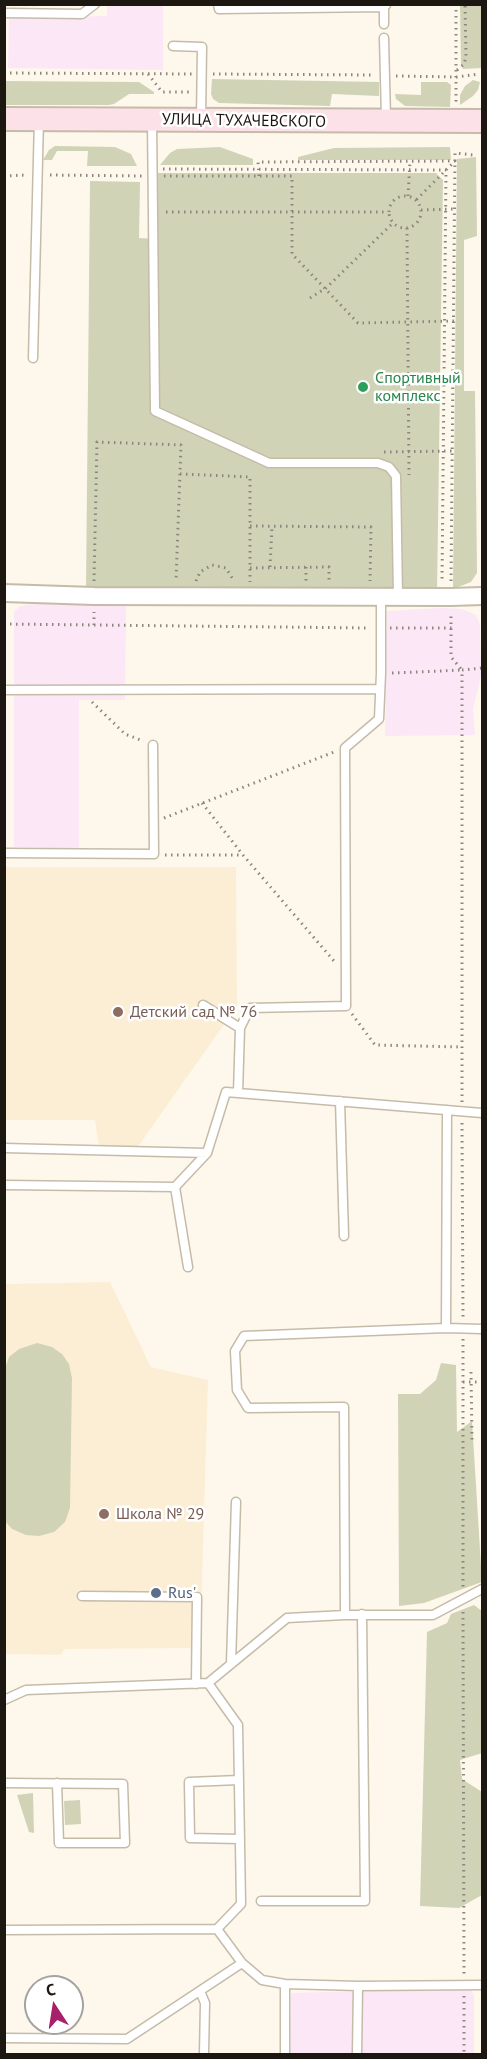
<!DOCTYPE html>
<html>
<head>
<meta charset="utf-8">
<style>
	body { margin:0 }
	#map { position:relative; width:487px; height:2059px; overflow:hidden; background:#fef8ec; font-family:"PT Sans",sans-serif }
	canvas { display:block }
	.frame { position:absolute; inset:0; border:6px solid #1c1811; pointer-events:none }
	.north { position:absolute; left:24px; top:1975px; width:60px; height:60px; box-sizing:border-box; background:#fff; border:2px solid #a4a3a0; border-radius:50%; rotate:348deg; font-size:16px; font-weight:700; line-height:24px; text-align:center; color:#1c1811 }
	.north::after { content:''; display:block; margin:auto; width:21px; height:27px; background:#a6206a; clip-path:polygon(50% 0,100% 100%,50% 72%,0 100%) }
</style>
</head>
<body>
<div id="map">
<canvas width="487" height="2059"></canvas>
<div class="frame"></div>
<div class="north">С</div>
</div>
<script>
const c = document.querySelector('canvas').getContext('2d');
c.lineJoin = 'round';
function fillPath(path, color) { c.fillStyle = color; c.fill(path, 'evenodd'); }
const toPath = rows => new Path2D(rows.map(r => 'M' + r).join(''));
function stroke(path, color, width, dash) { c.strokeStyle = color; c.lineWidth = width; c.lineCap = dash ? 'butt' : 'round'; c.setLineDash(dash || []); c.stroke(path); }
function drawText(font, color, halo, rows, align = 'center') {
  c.font = font + ' "PT Sans",sans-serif'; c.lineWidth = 5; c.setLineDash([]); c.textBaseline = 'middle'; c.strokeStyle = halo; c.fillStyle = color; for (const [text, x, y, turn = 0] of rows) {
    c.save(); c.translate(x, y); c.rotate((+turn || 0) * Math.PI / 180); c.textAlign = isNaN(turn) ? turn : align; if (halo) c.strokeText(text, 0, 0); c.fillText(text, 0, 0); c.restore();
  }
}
fillPath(toPath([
	[107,5,163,5,163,70,8,68,9,18,107,16],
	[34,604,126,606,125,700,79,700,79,849,14,847,14,612,20,606],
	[440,608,462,609,476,615,480,624,481,676,473,709,475,735,385,736,387,611],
	[442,1989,471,1989,474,1996,474,2054,290,2054,291,1993]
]), '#fce7f6');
fillPath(toPath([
	[4,867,236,867,237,1006,137,1148,99,1147,95,1120,5,1120],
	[110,1282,151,1367,208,1380,200,1648,64,1649,61,1655,5,1654,5,1284]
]), '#fceed4');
fillPath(toPath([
	[460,5,482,5,482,68,463,69,461,65],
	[212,79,379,82,379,96,332,94,330,106,219,103,213,99,211,94],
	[473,80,480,82,478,90,473,96,460,105,460,95,465,86],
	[5,81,139,82,154,92,154,94,129,94,114,104,109,105,6,105],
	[421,82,447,82,451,85,450,107,405,106,396,99,395,94,421,95],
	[55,146,115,147,131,154,137,166,87,166,88,151,57,151,52,160,43,160,49,150],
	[220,147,253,159,253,165,160,165,170,153,177,149],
	[450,147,451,160,298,160,298,157,334,148],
	[476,157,477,236,464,240,464,391,475,391,477,573,471,582,453,589,457,159],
	[157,173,436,173,443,180,437,593,86,589,90,181,140,182,139,238,158,239],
	[37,1343,52,1347,62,1354,69,1364,72,1378,70,1508,65,1522,54,1532,39,1536,26,1535,12,1529,4,1520,5,1369,9,1357,19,1349],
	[441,1363,456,1365,457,1432,472,1421,482,1582,424,1603,399,1606,398,1394,420,1394,436,1380],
	[474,1605,482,1611,482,1753,460,1760,462,1779,482,1792,482,1895,459,1908,420,1906,427,1632,447,1623,451,1614],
	[33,1793,34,1833,29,1832,17,1795],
	[80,1800,81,1824,65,1825,64,1801]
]), '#d1d3b6');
const lane = toPath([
	[218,4,219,9,384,7],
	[4,13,82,14,95,4],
	[384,24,384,7,386,5],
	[384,38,386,119],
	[173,46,202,47,201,119],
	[152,120,155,411,269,463,378,463,389,467,396,476,398,597],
	[33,358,39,119],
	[4,690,380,689],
	[4,853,154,854,153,745],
	[203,1005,240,1028],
	[238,1093,240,1028,250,1008,346,1006,345,748,379,719,381,673,381,597],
	[340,1101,344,1236],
	[4,1148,207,1153],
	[4,1185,175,1187,207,1153,226,1092,482,1113],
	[175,1187,188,1267],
	[446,1328,447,1110],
	[82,1596,197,1597,196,1684],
	[345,1615,344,1407,248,1408,237,1390,235,1351,244,1336,446,1328,482,1329],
	[231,1664,236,1502],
	[4,1700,26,1690,208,1683],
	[239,1780,189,1782,190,1838,240,1839],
	[4,1783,123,1784,125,1843,59,1843,57,1783],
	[261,1901,365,1901,362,1614],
	[4,1930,217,1929],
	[242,1963,262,1980,285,1984],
	[200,1991,205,2003,204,2054],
	[4,2038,127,2039,242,1963,217,1929,241,1904,238,1725,208,1683,287,1618,345,1615,433,1615,482,1589],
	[285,2054,285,1984,358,1986,482,1985],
	[357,2054,358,1986]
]);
const street = toPath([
	[4,593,94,596,451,597,482,596]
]);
const secondary = toPath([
	[4,119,482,121]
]);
stroke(lane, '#c5bba9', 11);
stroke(street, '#c5bba9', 20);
stroke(secondary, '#c5bba9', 26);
stroke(toPath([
	[456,4,456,102],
	[457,70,464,64,466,57,465,4],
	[4,73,192,74],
	[148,74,162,92,191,92],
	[213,74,375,75],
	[396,76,457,77,479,74],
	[163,169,446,170,442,583],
	[50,175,142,176],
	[4,176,25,175],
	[164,176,292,176,292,254,358,323,454,321],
	[259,176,258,162,455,161,416,200],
	'389 212a16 16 0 1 1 32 0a16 16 0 1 1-32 0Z',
	[408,196,410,161],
	[421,210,454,209],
	[166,212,388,212],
	[407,228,409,475],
	[310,298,326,288,393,223],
	[384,452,452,451],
	[180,474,250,477,250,582],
	[250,526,371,527,370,581],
	[270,567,272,526],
	[306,567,306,581],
	[250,568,329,567,329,583],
	[94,581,97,442,181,445,176,581],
	[196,581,200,572,212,565,226,568,234,581],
	[451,581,455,153,473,155],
	[4,624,369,628],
	[94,625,94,612],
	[390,628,452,628],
	[392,673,462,670,451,657,451,612],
	[92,702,125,734,143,741],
	[202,803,243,855,334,961],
	[164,818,334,752],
	[165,855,242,855],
	[352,1014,375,1045,462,1047],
	[462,1102,462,670,482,668],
	[462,1123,463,1318],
	[463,1339,463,1588],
	[471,1372,472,1440],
	[463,1382,482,1382],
	[463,1612,464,1975],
	[464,1996,464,2054]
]), '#8b867d', 3, [1.5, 4.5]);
stroke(lane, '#fff', 8);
stroke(street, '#fff', 16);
stroke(secondary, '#fde1e8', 22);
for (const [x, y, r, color] of [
	[363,387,6,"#2e9e5b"],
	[118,1012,6,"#8d6e63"],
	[104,1514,6,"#8d6e63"],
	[156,1593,6,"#5c6f8a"]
]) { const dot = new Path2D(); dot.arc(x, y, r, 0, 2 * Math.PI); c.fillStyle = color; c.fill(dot); stroke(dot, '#fff', 2); }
drawText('16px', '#1c1811', '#fff', [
	["УЛИЦА ТУХАЧЕВСКОГО",244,121,1]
]);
drawText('16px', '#27864d', '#fff', [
	["Спортивный",375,378],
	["комплекс",375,396]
], 'left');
drawText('16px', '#785e54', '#fff', [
	["Детский сад № 76",130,1012],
	["Школа № 29",116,1514]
], 'left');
drawText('16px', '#4e5e75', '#fff', [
	["Rus'",168,1593]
], 'left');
</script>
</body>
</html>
